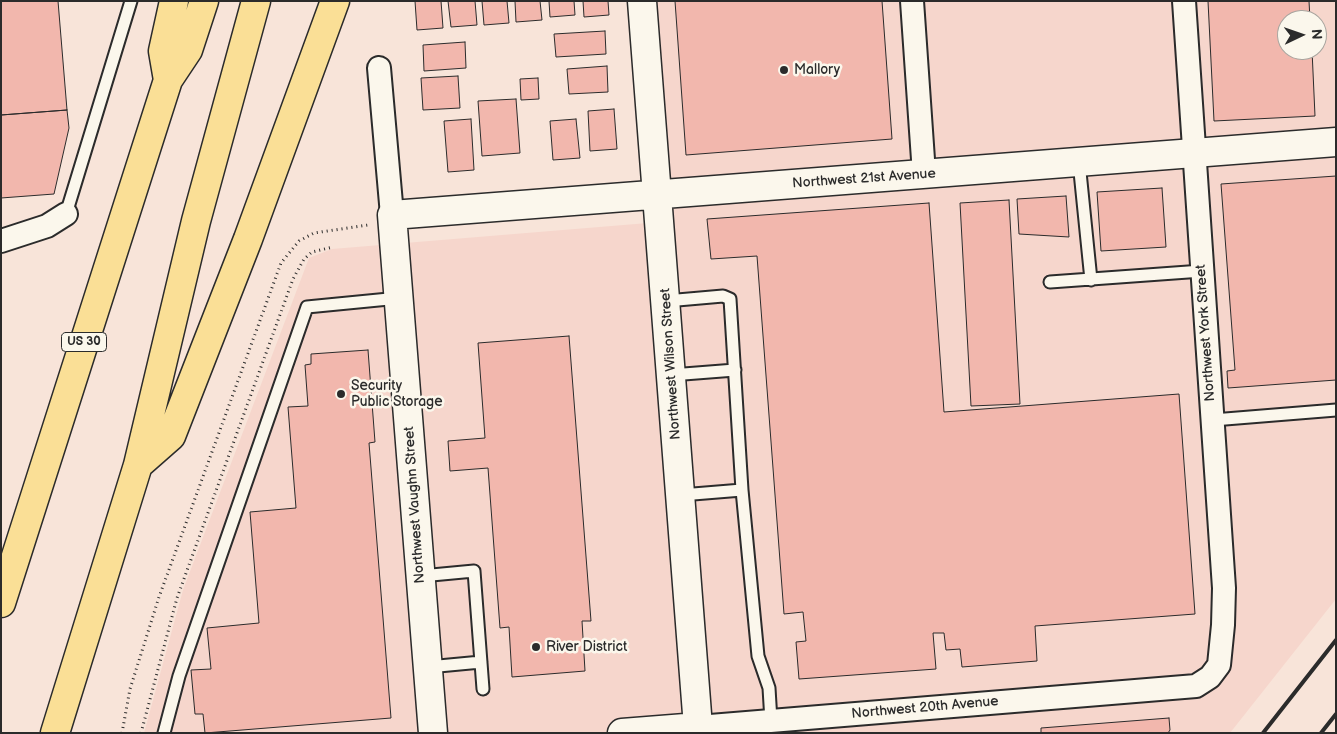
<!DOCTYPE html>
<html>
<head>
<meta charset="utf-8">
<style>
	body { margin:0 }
	#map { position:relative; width:1337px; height:734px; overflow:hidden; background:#f8e4d9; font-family:"Balsamiq Sans",sans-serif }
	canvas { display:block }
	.frame { position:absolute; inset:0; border:2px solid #2b2b2b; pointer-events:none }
	.north { position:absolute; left:1277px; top:10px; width:50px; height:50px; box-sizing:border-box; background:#fbf7ec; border:1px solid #a8a59f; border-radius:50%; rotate:87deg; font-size:14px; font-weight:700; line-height:20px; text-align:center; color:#2b2b2b }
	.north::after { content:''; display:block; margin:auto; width:18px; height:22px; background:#2b2b2b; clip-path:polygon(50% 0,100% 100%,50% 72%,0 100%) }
</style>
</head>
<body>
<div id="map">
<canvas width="1337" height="734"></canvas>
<div class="frame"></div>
<div class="north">N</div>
</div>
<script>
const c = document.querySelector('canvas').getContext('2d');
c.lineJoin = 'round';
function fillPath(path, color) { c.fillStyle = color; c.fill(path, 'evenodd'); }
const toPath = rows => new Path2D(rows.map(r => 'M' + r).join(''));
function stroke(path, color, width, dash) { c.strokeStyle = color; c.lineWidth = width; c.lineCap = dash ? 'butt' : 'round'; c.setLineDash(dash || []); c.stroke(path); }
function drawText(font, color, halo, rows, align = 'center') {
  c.font = font + ' "Balsamiq Sans",sans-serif'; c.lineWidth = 5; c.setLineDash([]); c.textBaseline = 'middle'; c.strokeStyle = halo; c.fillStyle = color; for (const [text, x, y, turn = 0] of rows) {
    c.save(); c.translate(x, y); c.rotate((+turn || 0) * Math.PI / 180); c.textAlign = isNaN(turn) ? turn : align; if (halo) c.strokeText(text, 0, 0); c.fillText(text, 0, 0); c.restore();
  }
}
fillPath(toPath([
	[644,1,1336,1,1336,599,1230,733,144,733,183,590,309,258,332,249,660,222],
	[1287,20,1317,20,1317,50,1287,50]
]), '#f6d6cc');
const building = toPath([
	[1,1,58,1,67,110,1,115,1,1],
	[415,1,441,1,443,28,417,30,415,1],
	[448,1,475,1,477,25,451,27,448,1],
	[482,1,507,1,509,23,484,25,482,1],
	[515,1,540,1,542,20,516,22,515,1],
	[549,1,574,1,575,15,550,17,549,1],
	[583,1,608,1,609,15,584,17,583,1],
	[675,1,882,1,892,139,686,155,675,1],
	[1208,1,1309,1,1310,20,1287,20,1287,50,1312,50,1315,116,1214,121,1208,1],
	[605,31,606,54,556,57,554,34,605,31],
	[465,42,466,68,424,71,423,45,465,42],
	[607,66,608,92,569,94,567,69,607,66],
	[458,76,460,108,423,110,421,78,458,76],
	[538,78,539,99,521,100,520,79,538,78],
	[516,99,520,153,482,156,478,101,516,99],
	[614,109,617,149,590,151,588,111,614,109],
	[67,110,69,128,54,194,1,198,1,115,67,110],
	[471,119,474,170,448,172,444,121,471,119],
	[576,119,580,158,553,160,550,121,576,119],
	[1336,176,1336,380,1228,388,1227,371,1235,370,1221,184,1336,176],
	[1162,188,1166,247,1101,251,1097,192,1162,188],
	[1066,196,1069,237,1019,234,1017,199,1066,196],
	[1009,200,1020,404,971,406,960,203,1009,200],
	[929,203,944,412,1179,394,1195,614,1035,626,1037,661,962,667,960,649,946,650,944,633,933,633,936,669,799,679,796,642,806,641,803,612,784,614,757,256,711,259,707,219,929,203],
	[569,336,591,621,582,621,585,671,512,677,509,627,500,628,488,468,450,471,448,441,485,438,478,343,569,336],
	[368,350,375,442,369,443,391,718,205,733,203,714,195,714,191,670,211,669,207,628,259,623,250,512,296,508,288,407,308,406,305,365,311,364,311,354,368,350],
	[1169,718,1170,730,1168,733,1041,733,1041,728,1169,718]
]);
fillPath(building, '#f2b7ad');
stroke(building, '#2b2b2b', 1);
const service = toPath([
	[1079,162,1091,280],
	[66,214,131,1],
	[1050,282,1202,271],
	[666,301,723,296,730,299,742,490,758,656,769,688,771,721],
	[671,375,735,370],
	[1213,420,1336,410],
	[681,495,742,490],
	[421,576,474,571,483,689],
	[428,667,481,662],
	[164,733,179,676,307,307,399,298]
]);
const minor = toPath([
	[912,1,924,174],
	[379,68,392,215],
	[1,241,47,226,66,214],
	[698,727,1196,686,1210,677,1219,665,1223,625,1224,588,1184,1]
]);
const tertiary = toPath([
	[433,733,392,215,1336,142],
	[622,733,698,727,642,1]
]);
const motorway = toPath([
	[168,80,163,51,174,1],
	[138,465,171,436,248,239,335,1],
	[1,603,168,80,188,50,204,1],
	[55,733,138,465,196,221,256,1]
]);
stroke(service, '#2b2b2b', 15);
stroke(minor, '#2b2b2b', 26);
stroke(tertiary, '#2b2b2b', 31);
stroke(motorway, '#2b2b2b', 31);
stroke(toPath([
	[122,733,130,689,159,597,281,263,299,241,314,233,368,225],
	[141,733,177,598,293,279,304,259,312,252,333,247]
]), '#2b2b2b', 3, [1, 4]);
stroke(service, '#fbf7ec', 11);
stroke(minor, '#fbf7ec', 22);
stroke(tertiary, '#fbf7ec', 28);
stroke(motorway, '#fadf96', 28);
stroke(toPath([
	[1263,733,1336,640],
	[1321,733,1336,714]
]), '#2b2b2b', 4);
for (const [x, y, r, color] of [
	[784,70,5,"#2b2b2b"],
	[341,394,5,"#2b2b2b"],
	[536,647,5,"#2b2b2b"]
]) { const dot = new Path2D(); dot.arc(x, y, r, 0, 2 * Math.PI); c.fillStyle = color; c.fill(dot); stroke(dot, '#fbf7ec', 2); }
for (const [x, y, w] of [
	[84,342,45]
]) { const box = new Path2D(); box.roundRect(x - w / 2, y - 9.5, w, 19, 4); c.fillStyle = '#fbf7ec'; c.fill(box); stroke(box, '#2b2b2b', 1); }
drawText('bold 12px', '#2b2b2b', null, [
	["US 30",84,342]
]);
drawText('14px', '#2b2b2b', '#fbf7ec', [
	["Mallory",794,70],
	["Security",351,386],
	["Public Storage",351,402],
	["River District",546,647]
], 'left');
drawText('14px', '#2b2b2b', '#fbf7ec', [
	["Northwest 21st Avenue",864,179,-4],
	["Northwest York Street",1206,333,-94],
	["Northwest Wilson Street",671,364,-94],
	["Northwest Vaughn Street",415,505,-94],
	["Northwest 20th Avenue",925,708,-5]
]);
</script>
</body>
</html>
